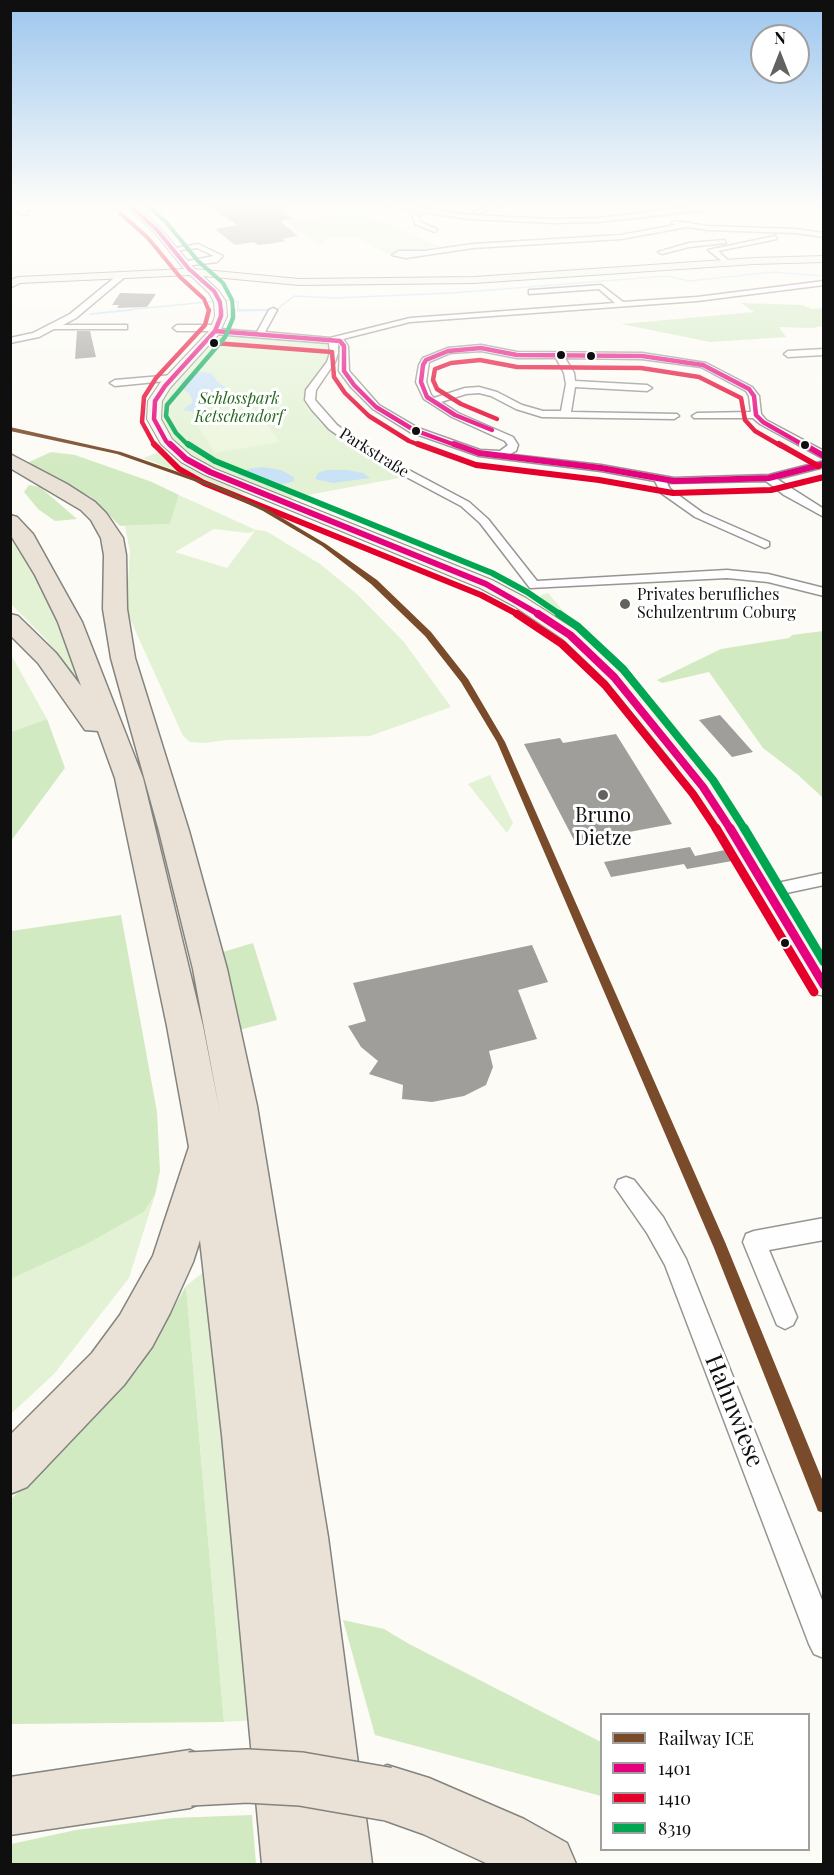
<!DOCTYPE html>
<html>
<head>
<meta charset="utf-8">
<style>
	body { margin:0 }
	#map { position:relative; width:834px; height:1875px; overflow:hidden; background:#fcfbf5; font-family:"Playfair Display",serif }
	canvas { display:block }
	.frame { position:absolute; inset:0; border:12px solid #0f0f0f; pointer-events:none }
	.legend { position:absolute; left:600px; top:1713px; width:210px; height:138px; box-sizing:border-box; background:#fff; border:2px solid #9f9f9f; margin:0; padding:8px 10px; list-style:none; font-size:18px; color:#0f0f0f }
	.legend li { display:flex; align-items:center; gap:12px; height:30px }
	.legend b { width:30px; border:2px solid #9f9f9f }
	.north { position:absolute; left:750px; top:24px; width:60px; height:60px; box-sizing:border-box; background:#fff; border:2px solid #9f9f9f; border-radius:50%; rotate:0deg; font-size:16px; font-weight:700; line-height:24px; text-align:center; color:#0f0f0f }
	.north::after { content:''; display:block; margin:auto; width:21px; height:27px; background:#626260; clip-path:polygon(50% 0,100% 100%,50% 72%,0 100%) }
</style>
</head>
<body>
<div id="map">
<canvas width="834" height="1875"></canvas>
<div class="frame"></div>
<ul class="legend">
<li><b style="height:8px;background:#7a4b2a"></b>Railway ICE</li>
<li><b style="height:8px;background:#e5007d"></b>1401</li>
<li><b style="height:8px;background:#e4002b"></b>1410</li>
<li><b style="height:8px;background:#00a651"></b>8319</li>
</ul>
<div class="north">N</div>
</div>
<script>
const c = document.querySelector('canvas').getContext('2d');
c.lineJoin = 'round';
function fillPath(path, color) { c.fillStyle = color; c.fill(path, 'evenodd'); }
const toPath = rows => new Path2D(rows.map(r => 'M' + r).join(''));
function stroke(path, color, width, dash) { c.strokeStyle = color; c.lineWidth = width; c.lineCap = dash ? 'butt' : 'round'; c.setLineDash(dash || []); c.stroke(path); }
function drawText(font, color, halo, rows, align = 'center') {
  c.font = font + ' "Playfair Display",serif'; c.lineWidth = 6; c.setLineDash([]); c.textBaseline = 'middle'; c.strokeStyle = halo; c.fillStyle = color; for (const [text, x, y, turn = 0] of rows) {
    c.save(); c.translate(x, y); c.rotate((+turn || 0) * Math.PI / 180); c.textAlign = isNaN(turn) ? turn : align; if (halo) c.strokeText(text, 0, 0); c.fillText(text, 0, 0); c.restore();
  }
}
fillPath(toPath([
	[353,211,359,212,439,246,389,255,357,237,325,239,327,242,318,244,286,222],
	[222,334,319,340,328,343,331,349,327,362,318,377,305,391,304,400,318,420,341,440,405,477,286,499,192,457,168,434,162,424,159,411,163,399,177,376,216,336],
	[162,451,184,466,244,493,239,495,143,458],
	[179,495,256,530,266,531,320,564,357,594,404,642,451,707,370,736,227,740,205,743,190,742,183,736,126,610,130,552,125,526,170,524],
	[214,529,248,533,255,531,227,568,175,552],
	[10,537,27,557,88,689,75,677,44,637,11,604],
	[548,593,577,627,571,627,544,611,540,607,541,595],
	[10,653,47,719,11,732,10,732],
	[490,775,513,823,507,833,468,784],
	[155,1195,129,1278,54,1374,11,1414,11,1279,87,1244,144,1212],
	[211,1266,256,1720,224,1722,186,1286]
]), '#e3f2d5');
fillPath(toPath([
	[741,303,803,305,811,309,823,308,823,326,812,328,779,327,786,337,710,342,621,324,754,312],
	[51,452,75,455,152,482,179,495,170,524,120,526,91,497,37,470,29,462],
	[29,485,40,487,77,519,55,521,38,509,24,492],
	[823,631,823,798,797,774,763,748,709,672,662,683,657,680,721,649,789,638,792,635],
	[47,719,65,768,11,841,11,732],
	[121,915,157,1112,160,1171,155,1195,144,1212,87,1244,11,1279,11,931],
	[253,943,277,1020,239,1030,223,952],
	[186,1286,224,1722,11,1724,10,1500,88,1424,139,1368],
	[343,1620,384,1629,409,1644,601,1742,601,1796,375,1735],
	[252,1815,256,1864,11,1864,11,1844,76,1830,173,1818]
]), '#d2eac2');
fillPath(toPath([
	[258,413,280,442,215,453,196,423]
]), '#edf6de');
fillPath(toPath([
	[200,372,211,373,218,382,225,387,233,398,231,403,223,404,216,400,203,403,208,410,194,412,183,410,193,402,189,393,179,387,183,380,192,373],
	[263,467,281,470,294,477,294,481,274,487,238,475,248,469],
	[326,470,348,470,363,473,370,478,333,483,315,479,318,473]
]), '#cae2f6');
stroke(toPath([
	[116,311,228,300,238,302,238,311,276,310,294,296,335,298,452,293,667,276,689,281,773,272,824,276]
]), '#cae2f6', 1.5);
stroke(toPath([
	[238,310,276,310],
	[91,314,131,310]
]), '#cae2f6', 2);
fillPath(toPath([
	[207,204,284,204,284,212,294,219,280,221,298,236,282,239,286,241,269,244,258,245,254,242,235,245,215,229,237,225],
	[120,293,156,294,147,307,117,308,119,305,112,305],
	[77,331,90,331,96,357,75,359],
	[720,715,753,752,732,757,699,720],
	[616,734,672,824,575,842,524,744,560,738,563,743],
	[690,847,695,856,725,850,732,861,687,869,684,864,611,877,604,862],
	[532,945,548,982,518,990,537,1039,489,1051,493,1067,486,1085,464,1096,432,1102,402,1099,403,1085,369,1074,378,1061,361,1047,348,1026,366,1021,353,983]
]), '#a09e9a');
const street = toPath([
	[33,204,42,204,26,212,28,215,16,213,33,204],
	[378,204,396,204,468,215,552,219,599,218,712,204,707,210,599,222,552,223,468,219,422,212,419,216,420,222,437,229,435,232,415,224,413,216,416,211,378,204],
	[499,204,511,204,476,214,473,212,499,204],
	[675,221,708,226,795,229,824,233,824,237,795,233,708,230,687,227,621,239,473,248,406,258,392,255,399,251,424,251,473,244,621,235,675,225,672,223,675,221],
	[775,236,777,239,718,251,731,263,727,265,708,250,775,236],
	[724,240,726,243,689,247,662,254,658,252,689,243,724,240],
	[198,244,223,256,217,262,186,266,183,262,214,256,197,248,174,251,170,249,198,244],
	[119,274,126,276,76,318,63,325,127,325,127,329,54,329,39,337,10,343,10,338,33,333,70,314,119,274],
	[824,281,824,285,697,301,410,322,343,339,348,346,349,371,379,405,418,428,480,450,500,451,508,445,505,441,452,417,424,399,416,382,419,365,423,358,448,348,481,345,517,352,642,353,706,363,752,387,759,396,761,414,766,420,824,451,824,459,760,424,753,418,694,418,692,416,697,413,751,412,749,396,746,391,701,367,642,359,565,358,574,373,575,381,647,385,652,388,647,391,575,387,571,412,677,414,679,416,674,419,542,417,516,409,491,396,479,393,466,394,441,402,458,413,513,437,518,445,516,451,510,454,514,455,601,465,674,478,769,475,824,461,824,467,777,479,824,509,824,517,784,495,766,481,667,483,670,489,703,513,769,542,769,546,765,548,695,517,661,493,655,481,601,471,479,456,410,432,373,409,351,387,339,371,340,346,338,344,338,353,335,362,316,390,315,400,337,425,373,451,469,502,488,519,537,581,727,570,768,574,824,588,824,596,768,582,727,578,530,588,480,523,461,506,365,455,329,429,312,410,305,400,306,390,327,362,330,353,329,343,215,334,211,331,177,331,173,328,177,325,216,325,220,329,257,332,269,310,273,308,277,310,265,332,330,338,410,318,615,303,599,289,529,294,529,290,532,290,601,285,623,302,697,297,824,281],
	[481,351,517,358,556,358,564,373,566,384,561,411,543,411,522,405,497,392,479,387,465,388,434,398,431,395,426,382,429,362,450,353,481,351],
	[824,349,824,355,788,357,784,354,788,351,824,349],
	[173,375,178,378,176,380,115,386,110,383,115,380,173,375],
	[824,873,824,885,768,897,762,895,759,891,762,887,768,885,824,873],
	[626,1177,634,1180,663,1217,686,1259,824,1605,824,1658,814,1654,809,1644,665,1265,647,1233,615,1187,618,1180,626,1177],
	[824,1218,824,1240,769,1250,797,1317,793,1325,785,1329,777,1325,743,1242,746,1234,754,1231,824,1218]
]);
const secondary = toPath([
	[124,204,134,204,160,228,195,269,299,279,474,277,754,258,824,256,824,262,754,264,474,283,299,285,203,276,219,291,226,302,227,316,219,334,170,388,162,401,161,419,172,439,191,456,215,469,492,580,526,598,577,631,621,673,711,782,824,962,824,996,815,994,729,845,673,762,607,681,563,639,514,606,480,588,205,475,181,462,161,444,147,419,148,401,160,383,210,330,215,316,214,302,209,293,190,275,20,283,10,288,10,280,18,277,184,269,154,232,124,204]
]);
const highway = toPath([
	[10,454,67,484,95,502,106,513,123,538,126,555,127,609,135,658,189,831,227,969,257,1106,328,1537,361,1786,367,1774,387,1765,429,1778,524,1819,567,1843,576,1864,488,1864,423,1834,367,1814,365,1810,372,1864,262,1864,222,1435,200,1240,193,1262,170,1313,152,1347,124,1385,27,1487,10,1494,10,1435,92,1353,120,1315,153,1256,189,1147,167,1026,115,778,98,731,85,730,38,663,10,635,10,614,18,616,56,653,81,686,58,622,35,575,10,534,10,515,17,517,33,534,82,622,143,778,203,1026,220,1113,193,969,159,831,111,658,103,609,104,555,101,538,91,520,81,510,10,468,10,454],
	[190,1750,210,1759,219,1779,210,1799,190,1808,10,1835,10,1777,190,1750]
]);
stroke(street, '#969593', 3);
stroke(secondary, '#8c8c89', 2);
stroke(highway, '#838380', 3);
fillPath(street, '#fffefe');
fillPath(secondary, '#f5f5eb');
fillPath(highway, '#eae2d6');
const highwayBridge = toPath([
	[190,1779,247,1776,301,1779,387,1794]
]);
stroke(highwayBridge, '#838380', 56, []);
stroke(highwayBridge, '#eae2d6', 53);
stroke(toPath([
	[128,204,157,230,189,269,214,291,220,302,221,311]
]), '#e5007d', 4);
stroke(toPath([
	[215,331,340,341,344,346,344,371,354,385,376,407,414,430,458,446],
	[492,430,455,415,427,397,421,382,423,365,426,360,448,351,481,348,517,355,642,356,703,365,749,389,754,396,756,415,763,422,805,446],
	[171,446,166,441,154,419,155,401,165,386,215,331,221,316,221,310]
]), '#e5007d', 4.5);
stroke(toPath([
	[170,444,186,459,210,472,486,584,540,615],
	[454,444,479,453,601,468,674,481,769,478,824,464],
	[803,444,824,456]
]), '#e5007d', 6);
stroke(toPath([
	[538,614,570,635,614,677,703,787,731,830]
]), '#e5007d', 8);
stroke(toPath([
	[730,828,824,985]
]), '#e5007d', 9);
stroke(toPath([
	[120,213,148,238,180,277,204,299,209,311]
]), '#e4002b', 4);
stroke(toPath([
	[214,343,332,352,334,377,345,393,369,416,409,441,422,446],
	[497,419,461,404,437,389,433,380,435,369,451,363,480,360,517,367,641,368,699,377,741,398,745,420,755,431,781,446],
	[155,446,142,422,144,397,156,378,205,325,209,310]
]), '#e4002b', 4.5);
stroke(toPath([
	[154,444,179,469,204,483,481,595,519,615],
	[418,444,476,465,599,480,673,493,771,490,824,477],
	[779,444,818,466]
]), '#e4002b', 6);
stroke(toPath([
	[517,614,562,644,605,685,693,794,717,830]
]), '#e4002b', 8);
stroke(toPath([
	[716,828,814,992]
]), '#e4002b', 9);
stroke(toPath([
	[146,204,166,222,198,261,223,283,232,300,233,311]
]), '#00a651', 4);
stroke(toPath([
	[189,446,176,433,166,416,167,405,225,337,233,318,233,310]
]), '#00a651', 4.5);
stroke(toPath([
	[188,444,215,461,492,573,527,592,561,615]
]), '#00a651', 6);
stroke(toPath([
	[559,614,577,626,623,669,713,780,745,830]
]), '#00a651', 8);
stroke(toPath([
	[744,828,824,962]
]), '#00a651', 9);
fillPath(toPath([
	[10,427,121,452,218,486,267,509,326,544,377,580,431,632,468,679,505,742,725,1242,824,1484,824,1513,818,1511,714,1248,497,742,461,682,425,636,371,584,322,546,263,511,214,488,117,454,10,431,10,427]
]), '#7a4b2a');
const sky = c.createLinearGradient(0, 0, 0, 467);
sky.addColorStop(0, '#9cc6ee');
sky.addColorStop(0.44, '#fefdfa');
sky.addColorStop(1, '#fefdfa00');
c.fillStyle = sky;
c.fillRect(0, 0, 834, 467);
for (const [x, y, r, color] of [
	[214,343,5,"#0f0f0f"],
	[561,355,5,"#0f0f0f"],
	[591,356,5,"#0f0f0f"],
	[416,431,5,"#0f0f0f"],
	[805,445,5,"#0f0f0f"],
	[625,604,6,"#626260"],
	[603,795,6,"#626260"],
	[785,943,5,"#0f0f0f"]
]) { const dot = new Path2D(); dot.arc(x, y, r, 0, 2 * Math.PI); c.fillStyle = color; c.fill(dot); stroke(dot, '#fff', 2); }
drawText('italic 16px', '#25691d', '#fff', [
	["Schlosspark",239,399],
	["Ketschendorf",239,417]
]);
drawText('16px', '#0f0f0f', '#fff', [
	["Parkstraße",374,453,32]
]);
drawText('16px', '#0f0f0f', '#fff', [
	["Privates berufliches",637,595],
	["Schulzentrum Coburg",637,613]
], 'left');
drawText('20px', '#0f0f0f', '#fff', [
	["Bruno",603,816],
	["Dietze",603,839]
]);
drawText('24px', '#0f0f0f', '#fff', [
	["Hahnwiese",734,1411,68]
]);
</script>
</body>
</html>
